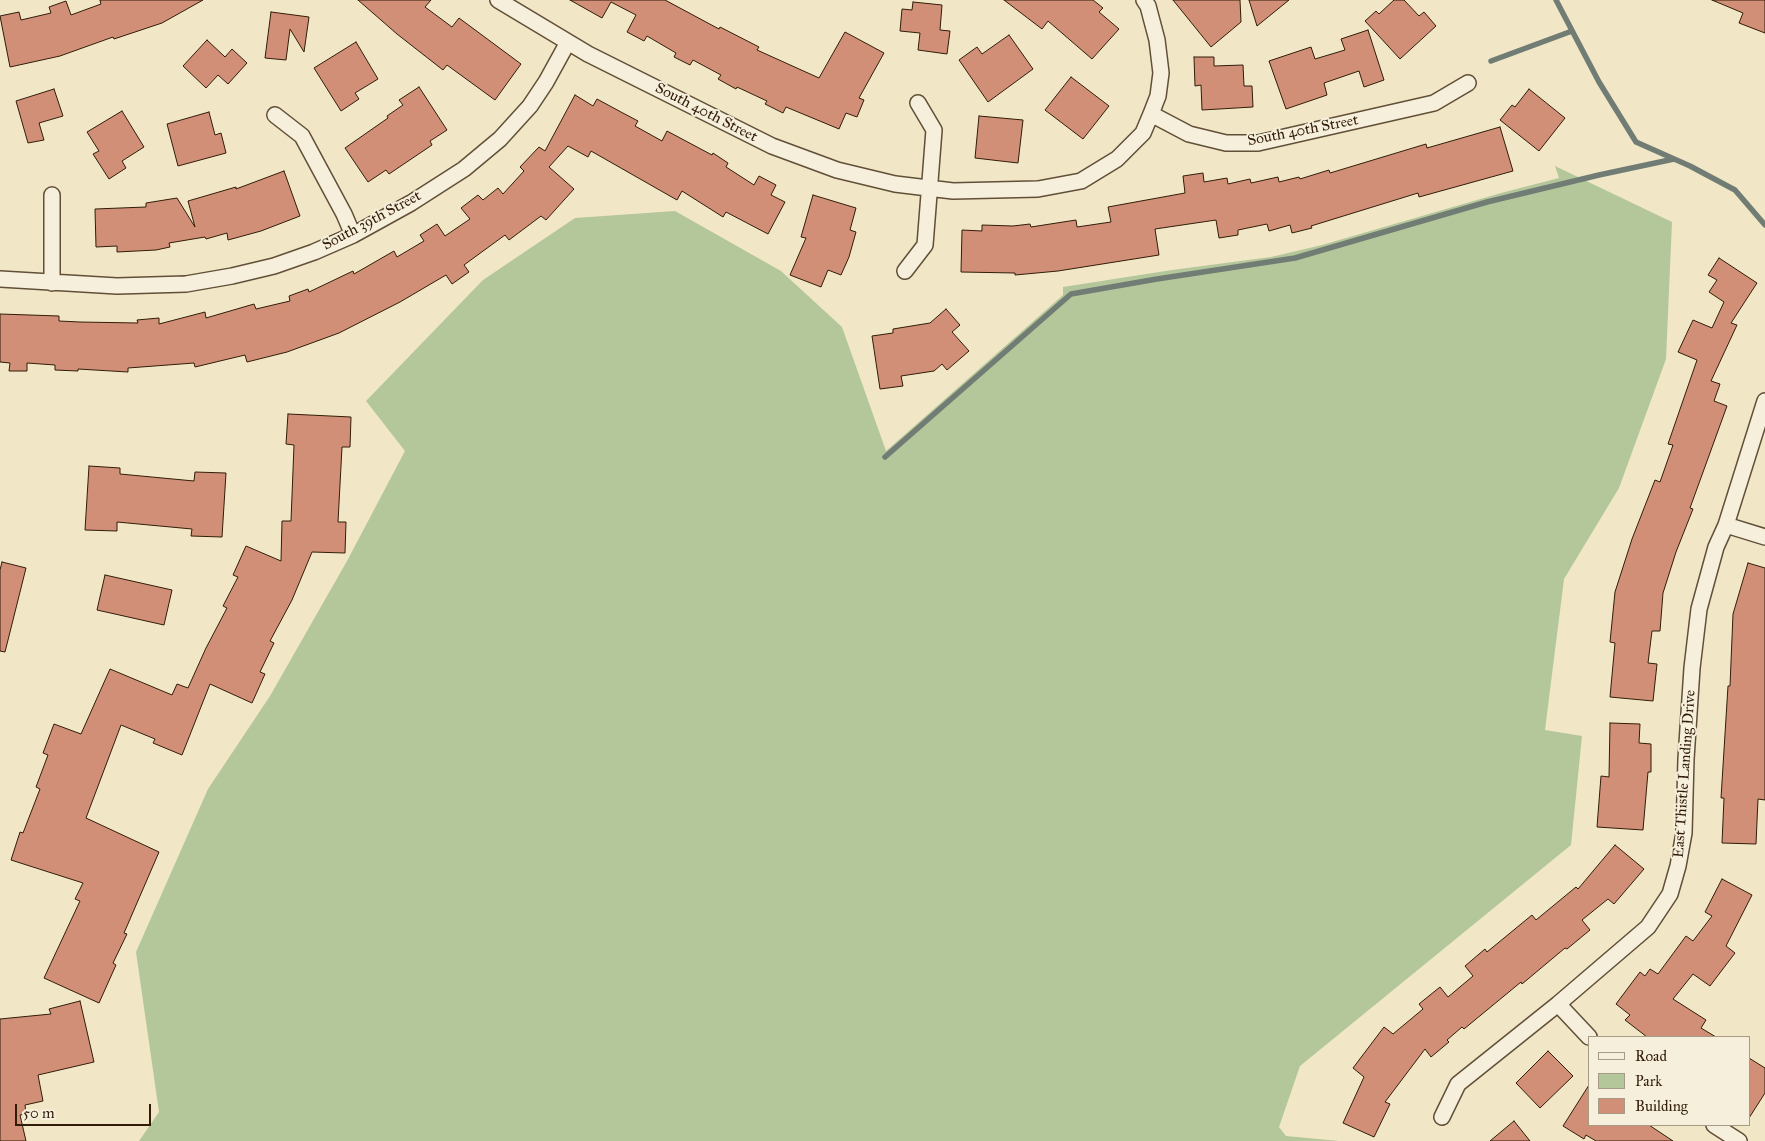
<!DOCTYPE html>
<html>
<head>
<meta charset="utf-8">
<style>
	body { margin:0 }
	#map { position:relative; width:1765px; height:1141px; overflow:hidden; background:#f1e7c7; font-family:"IM FELL Great Primer",serif }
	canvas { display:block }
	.legend { position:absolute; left:1588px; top:1036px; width:162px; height:90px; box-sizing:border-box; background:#f6efdb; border:1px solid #a79b86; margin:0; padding:6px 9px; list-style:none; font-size:15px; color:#311c07 }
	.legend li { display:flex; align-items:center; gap:10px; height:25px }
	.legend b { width:25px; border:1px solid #a79b86 }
	.scale { position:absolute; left:15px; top:1104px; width:136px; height:22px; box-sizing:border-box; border:2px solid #311c07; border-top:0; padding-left:6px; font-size:15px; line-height:18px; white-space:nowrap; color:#311c07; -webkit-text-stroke:4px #f6efdb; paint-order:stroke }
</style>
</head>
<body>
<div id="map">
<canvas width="1765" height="1141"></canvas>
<ul class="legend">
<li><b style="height:6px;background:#f6efdb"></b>Road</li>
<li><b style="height:14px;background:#b4c79a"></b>Park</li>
<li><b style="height:14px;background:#d18f78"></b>Building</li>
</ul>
<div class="scale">50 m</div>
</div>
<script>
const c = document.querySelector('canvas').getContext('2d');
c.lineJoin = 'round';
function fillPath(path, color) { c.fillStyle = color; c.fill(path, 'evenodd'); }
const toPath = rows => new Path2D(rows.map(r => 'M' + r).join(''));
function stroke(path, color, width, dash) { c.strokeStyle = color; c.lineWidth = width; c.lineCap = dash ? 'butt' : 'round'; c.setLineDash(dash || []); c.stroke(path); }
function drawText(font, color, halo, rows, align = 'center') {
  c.font = font + ' "IM FELL Great Primer",serif'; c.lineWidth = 4; c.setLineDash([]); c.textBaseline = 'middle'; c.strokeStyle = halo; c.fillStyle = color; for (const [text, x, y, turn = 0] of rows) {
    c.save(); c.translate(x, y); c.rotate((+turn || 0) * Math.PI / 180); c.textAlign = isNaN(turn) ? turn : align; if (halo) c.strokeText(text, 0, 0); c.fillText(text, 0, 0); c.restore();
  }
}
fillPath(toPath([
	[1555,166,1672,222,1666,359,1619,488,1564,579,1545,730,1582,736,1571,845,1300,1066,1279,1127,1286,1136,1339,1141,139,1141,159,1112,136,952,208,789,270,696,347,561,405,451,366,401,483,280,575,218,675,211,781,271,842,327,886,451,1063,295,1063,287,1172,270,1271,257,1322,245,1501,193,1559,178]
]), '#b4c79a');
stroke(toPath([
	[1556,0,1599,82,1636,142,1690,166,1735,190,1765,225],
	[1491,61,1572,31],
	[885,457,1071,294,1157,279,1295,258,1487,202,1599,175,1674,159]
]), '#717d74', 5.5);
const building = toPath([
	[100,0,203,0,162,23,114,39,113,37,60,56,10,67,0,16,19,12,21,20,51,13,49,7,66,1,71,15,101,4,100,0],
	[358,0,431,0,425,7,452,27,459,18,521,64,495,100,447,65,443,70,397,34,358,0],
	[570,0,665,0,719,29,720,27,759,47,757,50,819,78,845,32,884,53,859,98,864,100,857,117,846,113,839,129,786,107,783,113,765,104,767,101,737,87,736,89,718,79,721,75,693,60,690,65,674,57,676,53,647,36,644,41,627,32,636,15,611,2,602,18,570,0],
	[1004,0,1093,0,1103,8,1099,12,1119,29,1092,59,1048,21,1042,29,1004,0],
	[1173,0,1240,0,1241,22,1211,47,1173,0],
	[1249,0,1289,0,1257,26,1249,0],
	[1394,0,1404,0,1419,16,1424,12,1436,26,1400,59,1365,21,1376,11,1379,14,1394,0],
	[1712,0,1765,0,1765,33,1739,23,1743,13,1712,0],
	[913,2,942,5,940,30,950,31,947,54,918,50,920,33,900,31,902,9,912,10,913,2],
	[271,12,309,17,304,52,290,29,286,60,265,58,271,12],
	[1368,30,1384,80,1364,87,1359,71,1324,83,1327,95,1286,109,1269,61,1311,47,1315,59,1345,50,1341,39,1368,30],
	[1009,35,1033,69,988,102,959,60,977,47,982,54,1009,35],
	[207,40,225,57,232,49,247,63,228,84,218,75,206,88,183,66,207,40],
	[356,42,378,79,355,93,359,99,341,111,314,68,356,42],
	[1194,57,1214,57,1214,66,1243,65,1244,86,1252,86,1253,107,1202,110,1201,85,1195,86,1194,57],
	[1071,77,1109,106,1083,139,1045,110,1071,77],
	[419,87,447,130,430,141,432,145,389,174,386,170,368,182,345,148,388,118,387,116,403,105,399,100,419,87],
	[54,89,63,116,39,123,44,140,28,143,16,101,54,89],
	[1529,89,1565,118,1539,151,1500,120,1512,105,1515,107,1529,89],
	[575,95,593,106,597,99,621,112,638,121,635,126,662,141,667,131,712,155,713,153,728,163,726,167,754,185,759,176,776,185,771,195,785,202,768,234,726,212,723,217,682,191,677,200,591,151,588,157,568,146,549,167,574,189,546,220,541,216,509,240,505,235,464,265,469,272,452,284,446,275,400,302,339,333,287,352,247,362,245,355,195,367,194,363,128,368,128,372,78,369,78,371,55,370,55,365,27,363,27,371,9,371,10,363,0,362,0,314,59,316,59,321,80,322,138,323,137,320,159,318,159,324,205,312,206,318,254,304,256,309,290,301,289,296,308,289,309,292,353,271,354,274,394,251,397,257,424,241,420,235,437,224,445,236,470,219,461,208,478,195,483,200,498,188,503,194,524,171,520,167,539,147,545,151,575,95],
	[122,111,144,147,122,161,126,168,109,179,93,154,99,151,87,132,122,111],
	[209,112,215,135,221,133,226,153,178,166,167,124,209,112],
	[979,116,1023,120,1018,163,975,158,979,116],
	[1500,127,1513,171,1419,197,1418,193,1311,226,1312,228,1292,233,1290,225,1269,231,1267,224,1238,230,1238,235,1219,238,1216,220,1155,229,1159,255,1058,271,1015,275,1015,273,961,272,962,230,982,231,982,225,1013,226,1030,224,1031,227,1076,220,1077,227,1111,222,1108,207,1185,193,1183,176,1203,173,1204,182,1227,178,1228,184,1250,179,1251,183,1278,177,1279,182,1299,177,1300,179,1329,170,1330,173,1426,144,1427,148,1500,127],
	[284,171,300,216,261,231,228,240,227,233,206,239,205,237,169,243,170,247,156,250,117,252,117,246,96,247,95,209,146,207,146,203,177,198,195,227,188,201,236,187,236,189,284,171],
	[813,195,856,208,850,230,856,232,849,257,841,275,828,270,821,287,790,275,806,238,801,237,813,195],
	[1719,258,1757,283,1731,323,1737,325,1711,381,1720,384,1714,401,1727,406,1690,508,1693,509,1676,552,1663,593,1660,631,1652,631,1648,663,1657,664,1653,701,1610,697,1615,643,1610,642,1615,592,1632,539,1655,480,1660,482,1673,445,1668,444,1697,360,1678,352,1693,320,1712,328,1724,302,1709,292,1717,280,1708,275,1719,258],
	[946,309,960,325,952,332,969,351,947,370,942,364,934,371,901,376,903,386,880,389,872,336,893,333,893,329,930,323,946,309],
	[288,414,351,417,350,447,342,447,338,522,346,522,345,553,312,552,292,600,270,641,274,643,260,672,265,674,252,703,210,684,182,755,153,743,155,739,121,725,86,818,159,852,124,933,127,934,113,963,116,965,99,1003,44,978,80,901,75,899,83,883,11,860,20,832,23,833,40,789,36,787,48,755,43,753,54,724,81,734,110,669,172,695,177,684,188,688,206,648,227,608,223,606,238,577,233,575,246,546,281,561,282,521,291,521,294,445,286,444,288,414],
	[89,466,120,468,120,474,194,481,195,472,226,473,222,537,191,536,192,529,117,522,117,531,85,530,89,466],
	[2,562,26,568,5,652,0,651,0,570,2,562],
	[1748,563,1765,568,1765,800,1758,799,1756,844,1722,843,1724,798,1721,798,1728,686,1730,686,1733,614,1748,563],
	[105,575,172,590,164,625,97,610,105,575],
	[1610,723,1640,724,1639,743,1651,744,1651,772,1648,772,1643,830,1597,827,1601,776,1609,777,1610,723],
	[1615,845,1644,869,1614,904,1608,899,1582,920,1590,930,1567,949,1565,948,1522,984,1521,982,1464,1029,1462,1027,1447,1040,1449,1042,1431,1057,1425,1049,1385,1102,1390,1104,1374,1137,1343,1123,1364,1077,1353,1068,1384,1027,1393,1034,1423,1009,1419,1004,1440,987,1448,997,1473,976,1465,966,1485,949,1487,952,1532,915,1536,920,1576,887,1578,889,1615,845],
	[1722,879,1752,895,1726,946,1735,953,1710,986,1693,974,1673,999,1706,1020,1701,1028,1716,1037,1647,1037,1625,1020,1630,1015,1616,1004,1640,972,1645,976,1650,969,1658,974,1686,936,1693,941,1712,916,1705,912,1722,879],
	[80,1001,94,1062,38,1075,43,1101,25,1105,26,1114,20,1115,26,1141,0,1141,0,1019,51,1014,49,1009,80,1001],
	[1548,1051,1573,1076,1540,1108,1516,1083,1548,1051],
	[1749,1058,1765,1068,1765,1093,1749,1118,1749,1058],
	[1589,1085,1589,1125,1649,1125,1673,1141,1596,1141,1586,1135,1584,1139,1563,1126,1589,1085],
	[1514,1121,1530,1141,1490,1141,1514,1121]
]);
fillPath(building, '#d18f78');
stroke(building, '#311c07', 1);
const street = toPath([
	[498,0,588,54,772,146,837,170,895,184,953,191,1038,189,1081,181,1117,159,1143,133,1151,114,1189,134,1226,143,1258,143,1434,103,1468,83],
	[1144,0,1148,6,1157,40,1161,73,1158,96,1151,114],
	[275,115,302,136,344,214,353,235],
	[52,195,52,283],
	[905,271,925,245,928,207,934,130,918,103],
	[0,279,117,286,186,284,232,276,274,266,314,252,353,235,411,203,464,169,500,139,530,106,546,82,568,42],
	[1726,525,1765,537],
	[1558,1004,1589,1037],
	[1442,1117,1458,1084,1558,1004,1648,927,1670,894,1678,866,1684,833,1686,759,1692,668,1699,609,1716,547,1726,525,1765,401],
	[1714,1125,1739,1141]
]);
stroke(street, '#614f37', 18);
stroke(street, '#f6efdb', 15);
drawText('15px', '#311c07', '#f6efdb', [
	["South 40th Street",706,113,27],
	["South 40th Street",1303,131,-11],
	["South 39th Street",372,221,-28],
	["East Thistle Landing Drive",1685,774,-86]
]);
</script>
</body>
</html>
